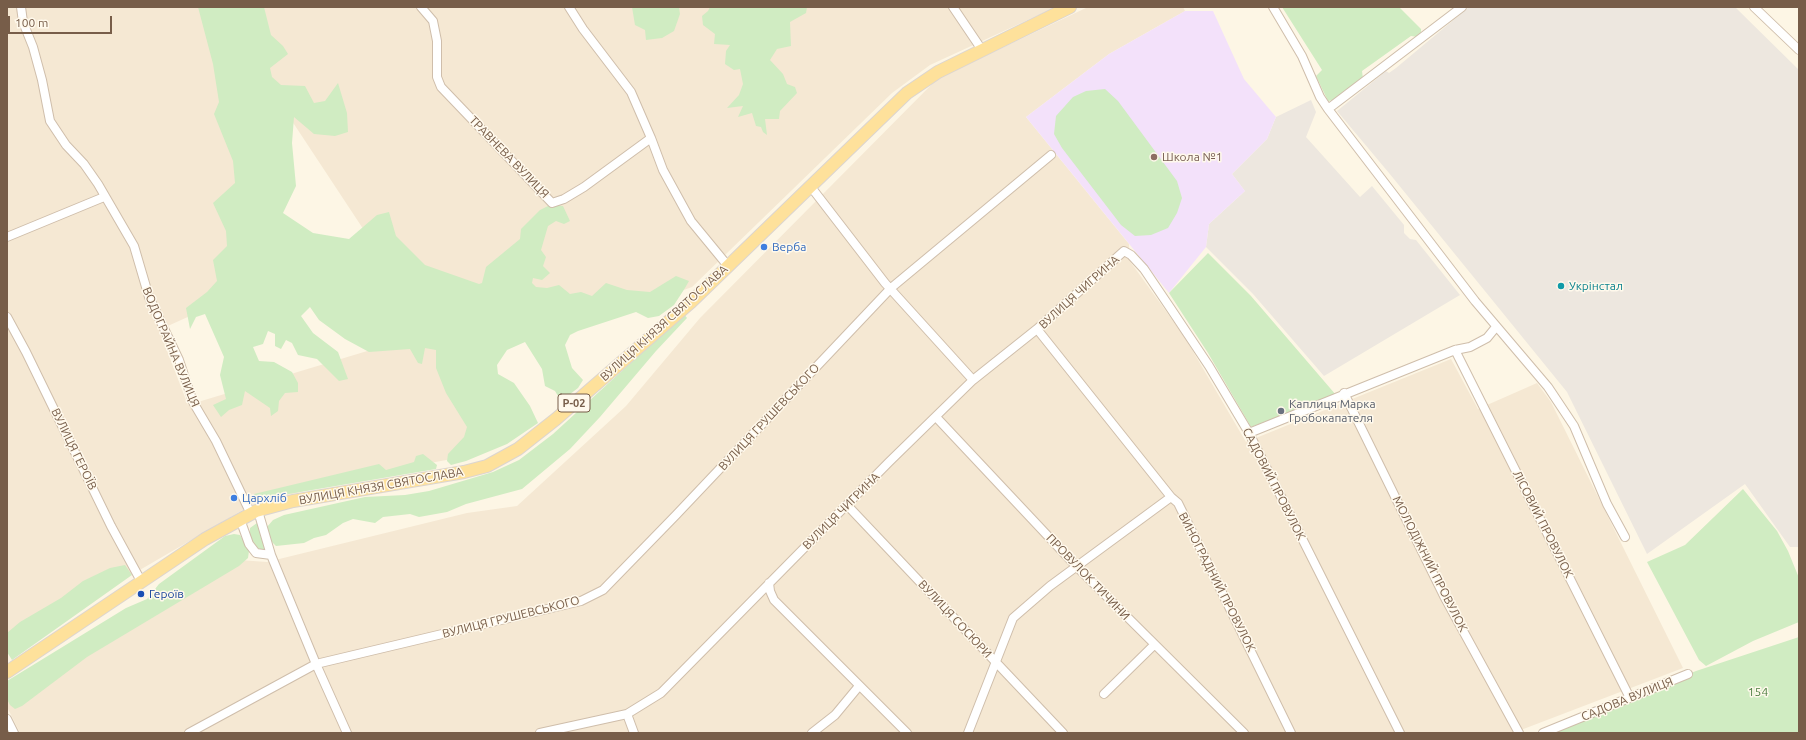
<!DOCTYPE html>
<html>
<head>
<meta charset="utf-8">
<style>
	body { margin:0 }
	#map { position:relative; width:1806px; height:740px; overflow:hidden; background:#fdf6e5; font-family:Ubuntu,sans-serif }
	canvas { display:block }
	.frame { position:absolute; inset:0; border:8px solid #775d49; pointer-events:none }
	.scale { position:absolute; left:8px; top:16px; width:104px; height:18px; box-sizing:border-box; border:2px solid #775d49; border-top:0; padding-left:5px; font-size:12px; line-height:14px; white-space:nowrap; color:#775d49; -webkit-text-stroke:3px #fff9ec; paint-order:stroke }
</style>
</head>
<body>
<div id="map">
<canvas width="1806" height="740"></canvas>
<div class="frame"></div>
<div class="scale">100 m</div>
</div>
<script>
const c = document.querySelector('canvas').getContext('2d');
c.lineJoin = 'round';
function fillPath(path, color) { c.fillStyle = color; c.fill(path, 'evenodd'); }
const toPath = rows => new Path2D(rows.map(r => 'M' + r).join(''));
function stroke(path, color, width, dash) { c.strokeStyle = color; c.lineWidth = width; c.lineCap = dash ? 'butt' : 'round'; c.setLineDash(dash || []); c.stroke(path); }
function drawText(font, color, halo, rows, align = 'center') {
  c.font = font + ' Ubuntu,sans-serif'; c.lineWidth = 3; c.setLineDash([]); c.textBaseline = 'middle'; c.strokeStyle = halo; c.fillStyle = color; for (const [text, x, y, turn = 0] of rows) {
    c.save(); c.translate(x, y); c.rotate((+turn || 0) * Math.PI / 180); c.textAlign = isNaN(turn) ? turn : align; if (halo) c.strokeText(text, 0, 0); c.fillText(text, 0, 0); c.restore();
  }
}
fillPath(toPath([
	[7,7,205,7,245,194,212,306,159,330,188,405,447,327,479,447,457,458,366,475,253,504,18,641,7,633],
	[227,7,1056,7,930,65,892,93,692,287,653,301,520,309,381,256,257,68],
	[1088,7,1183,7,1185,11,1109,54,1026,117,1129,244,1129,260,1184,336,1246,442,1451,359,1478,409,1537,383,1551,402,1683,668,1513,733,20,733,7,707,7,684,225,559,267,562,467,513,517,506,626,406,700,318,937,79]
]), '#f5e8d3');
fillPath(toPath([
	[1469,7,1735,7,1799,70,1799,547,1790,547,1745,484,1647,554,1567,392,1389,173,1337,111,1386,71,1389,73,1396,68],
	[1311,100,1316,112,1306,137,1360,197,1372,186,1404,225,1404,233,1410,239,1416,240,1460,295,1324,376,1253,294,1206,247,1209,224,1245,191,1232,174,1267,139,1276,117]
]), '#ede7df');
fillPath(toPath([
	[1185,11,1213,11,1244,79,1276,117,1267,139,1232,174,1245,191,1209,224,1206,247,1169,293,1026,117,1109,54]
]), '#f3e1fa');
fillPath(toPath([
	[198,7,264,7,271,35,283,46,288,54,270,68,272,77,281,85,305,86,314,103,325,101,338,83,347,113,348,132,335,136,314,134,294,117,292,143,296,186,283,213,313,233,349,239,377,215,389,212,396,236,425,265,479,284,482,283,486,267,520,239,521,229,540,210,550,205,563,206,570,221,564,224,556,221,548,226,541,250,546,257,543,266,550,273,542,280,533,278,532,283,536,287,547,288,559,285,570,294,581,292,592,296,606,283,627,290,650,292,676,276,689,281,685,288,674,305,659,316,648,318,636,312,578,331,570,335,565,345,572,368,583,380,578,388,561,401,555,391,545,386,542,369,525,342,507,350,497,365,498,374,514,383,530,406,538,423,507,444,466,461,451,465,447,461,448,454,464,437,467,427,446,393,436,368,436,350,425,348,422,364,418,363,410,349,369,352,345,339,319,320,310,307,301,316,313,333,338,352,348,379,339,381,317,359,298,355,292,343,286,340,281,349,275,346,275,334,268,331,263,344,253,347,259,361,274,362,292,372,298,383,298,392,285,393,279,401,278,411,271,416,270,408,245,391,242,405,229,410,221,417,213,405,226,399,220,375,224,357,205,314,196,317,190,329,186,308,207,292,217,281,213,260,227,246,226,231,213,203,235,183,233,161,214,114,219,102,213,64],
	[632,7,679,7,680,14,674,31,662,38,646,40,645,30,635,25],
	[710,7,807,7,806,13,790,22,791,46,777,49,770,60,783,74,787,84,795,87,797,93,780,111,779,119,765,119,767,135,763,132,761,127,756,126,752,113,738,117,743,106,727,108,739,95,743,84,740,69,734,70,725,64,726,51,730,45,714,44,715,34,703,25,702,16,708,11],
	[1282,7,1399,7,1421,29,1421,32,1418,37,1411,36,1362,71,1363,79,1334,100,1328,101,1316,76,1322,70],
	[1105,89,1118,101,1177,181,1182,198,1177,213,1168,228,1151,235,1135,236,1121,225,1062,148,1054,134,1056,116,1073,97,1086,91],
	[1208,253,1251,296,1336,395,1251,427,1208,353,1169,293],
	[684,314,687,318,656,351,600,417,570,449,522,489,466,504,447,512,419,517,410,514,383,517,375,523,353,519,343,523,326,535,314,538,304,543,276,546,271,541,267,527,273,520,284,515,365,497,405,495,429,491,493,472,519,460,553,434],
	[423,454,437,465,436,469,253,500,254,494,379,464,386,470,414,462,416,456],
	[1743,489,1777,531,1788,551,1799,578,1799,622,1753,641,1706,666,1699,660,1647,562,1685,545],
	[257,523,266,550,262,551,255,547,250,536,250,528],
	[234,534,240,535,249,551,248,558,239,566,87,657,22,706,15,709,10,705,7,699,7,681,126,608,147,599,159,584,225,536],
	[125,565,132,575,12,660,7,652,7,633,20,622,61,598,83,581,110,568],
	[1799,637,1799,733,1544,733,1696,671]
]), '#d0ecc2');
const minor = toPath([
	[21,7,23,22,33,47,42,80,50,121,66,145,84,164,98,184,134,246,149,297,179,360,193,402,216,441,251,514],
	[421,7,433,21,437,41,437,77,441,87,552,203,564,199,584,187,651,138],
	[569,7,583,29,631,92,651,138,663,170,691,221,728,266],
	[953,7,982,50],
	[1273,7,1302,56,1320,97,1328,109,1475,301,1548,387,1574,426,1607,504,1625,537],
	[1754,7,1799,50],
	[1328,109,1462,7],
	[811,187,885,283,973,380],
	[7,237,104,197],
	[7,317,26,352,111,526,141,581],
	[1037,329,1171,497,1178,503,1291,733],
	[1455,350,1630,698],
	[1344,393,1444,596,1519,733],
	[936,417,1077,567,1244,733],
	[1249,433,1455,350,1470,347,1487,338,1496,327],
	[847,505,1063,733],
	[258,511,271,555],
	[240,519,249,544,256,553,271,555,316,664,347,733],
	[769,583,770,591,774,600,907,733],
	[1104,694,1154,645],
	[627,714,634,733],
	[7,719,14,733],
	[189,733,316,664,581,601,603,590,676,515,891,288,1051,155],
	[540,733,627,714,661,693,889,462,973,380,1037,329,1124,251,1131,255,1144,269,1171,309,1209,366,1249,433,1400,733],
	[812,733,835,715,859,686],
	[968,733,1013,618,1050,586,1171,497],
	[1543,733,1688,674]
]);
const primary = toPath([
	[7,672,205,539,256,511,293,501,464,472,487,466,518,449,556,419,691,302,907,93,938,72,1070,7]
]);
stroke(minor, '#cfbeab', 10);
stroke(primary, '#dcd5d0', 14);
stroke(minor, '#fff', 8);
stroke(primary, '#fee19b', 12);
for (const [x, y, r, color] of [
	[1154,157,4,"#8d6e63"],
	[764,247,4,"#3f7fe0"],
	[1561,286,4,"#0f9aa8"],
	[1281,411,4,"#6b7280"],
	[234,498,4,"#3f7fe0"],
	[141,594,4,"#1a4fb4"]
]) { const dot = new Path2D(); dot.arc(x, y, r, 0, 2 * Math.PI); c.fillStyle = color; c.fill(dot); stroke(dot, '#fff9ec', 1.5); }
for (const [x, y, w] of [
	[574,403,32]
]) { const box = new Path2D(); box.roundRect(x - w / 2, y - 9, w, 18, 3); c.fillStyle = '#fff9ec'; c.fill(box); stroke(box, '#775d49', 1); }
drawText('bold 11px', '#775d49', null, [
	["Р-02",574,403]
]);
drawText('12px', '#775d49', '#fff9ec', [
	["ТРАВНЕВА ВУЛИЦЯ",509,157,46],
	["ВУЛИЦЯ ЧИГРИНА",1079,292,-42],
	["ВУЛИЦЯ КНЯЗЯ СВЯТОСЛАВА",664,323,-42],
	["ВОДОГРАЙНА ВУЛИЦЯ",171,347,67],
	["ВУЛИЦЯ ГРУШЕВСЬКОГО",769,417,-47],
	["ВУЛИЦЯ ГЕРОЇВ",74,449,64],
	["САДОВИЙ ПРОВУЛОК",1274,484,63],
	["ВУЛИЦЯ КНЯЗЯ СВЯТОСЛАВА",381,486,-10],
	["ВУЛИЦЯ ЧИГРИНА",841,511,-45],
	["ЛІСОВИЙ ПРОВУЛОК",1543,524,63],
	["МОЛОДІЖНИЙ ПРОВУЛОК",1430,564,63],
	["ПРОВУЛОК ТИЧИНИ",1088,577,46],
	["ВИНОГРАДНИЙ ПРОВУЛОК",1217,582,63],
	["ВУЛИЦЯ ГРУШЕВСЬКОГО",511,617,-14],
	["ВУЛИЦЯ СОСЮРИ",955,619,47],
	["САДОВА ВУЛИЦЯ",1627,699,-22]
]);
drawText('12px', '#785e54', '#fff9ec', [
	["Школа №1",1162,157]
], 'left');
drawText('12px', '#366cbe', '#fff9ec', [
	["Верба",772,247],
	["Цархліб",242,498]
], 'left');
drawText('12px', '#0d838f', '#fff9ec', [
	["Укрінстал",1569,286]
], 'left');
drawText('12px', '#5b616d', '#fff9ec', [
	["Каплиця Марка",1289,404],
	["Гробокапателя",1289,418]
], 'left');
drawText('12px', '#164399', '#fff9ec', [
	["Героїв",149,594]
], 'left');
drawText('12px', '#4d7e40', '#fff9ec', [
	["154",1758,692]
]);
</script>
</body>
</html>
